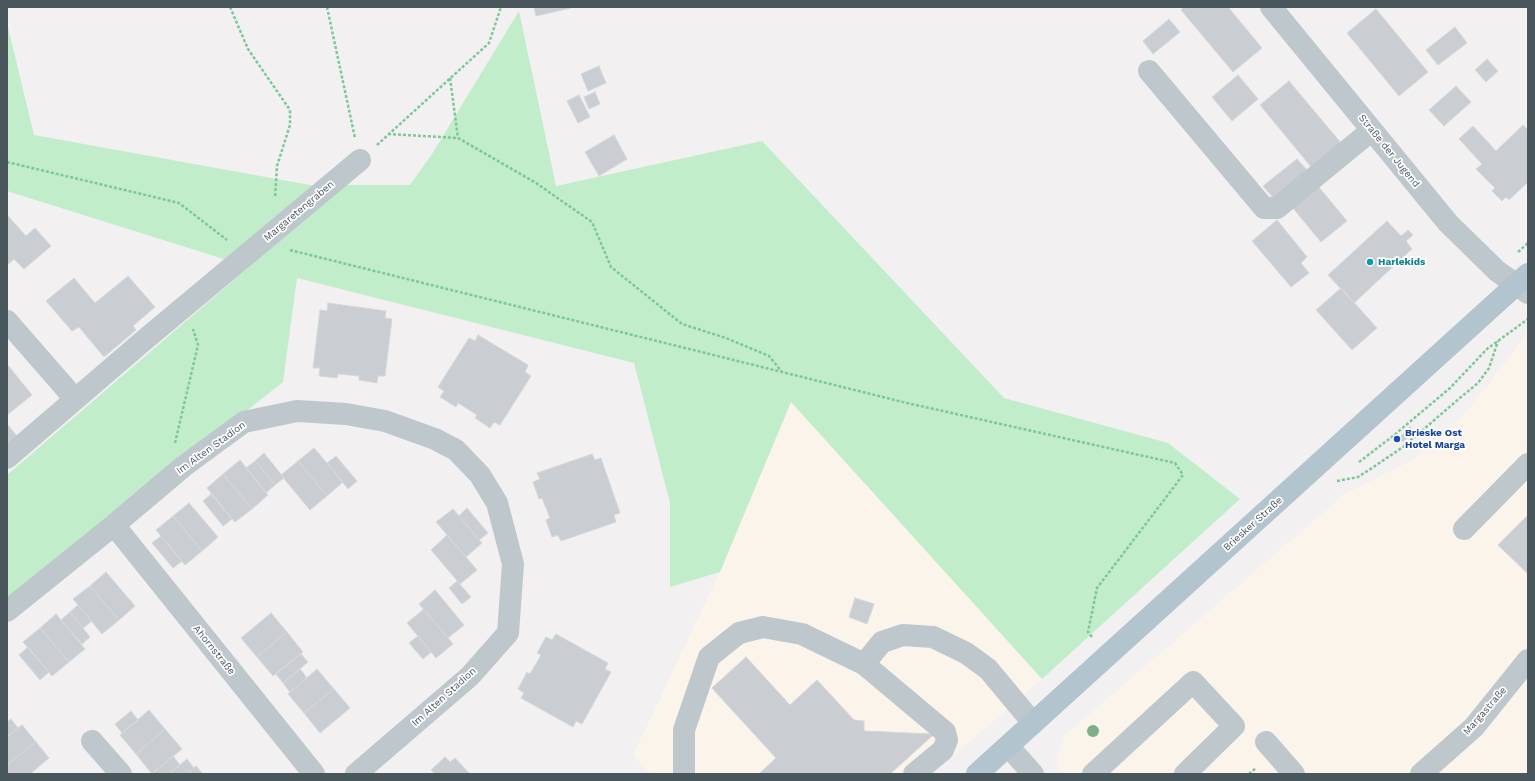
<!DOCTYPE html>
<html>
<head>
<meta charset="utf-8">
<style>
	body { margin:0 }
	#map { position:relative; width:1535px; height:781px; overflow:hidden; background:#f2f0f1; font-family:"Work Sans",sans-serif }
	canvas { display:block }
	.frame { position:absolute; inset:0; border:8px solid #49575c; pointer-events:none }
</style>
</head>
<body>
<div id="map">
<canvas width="1535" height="781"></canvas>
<div class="frame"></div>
</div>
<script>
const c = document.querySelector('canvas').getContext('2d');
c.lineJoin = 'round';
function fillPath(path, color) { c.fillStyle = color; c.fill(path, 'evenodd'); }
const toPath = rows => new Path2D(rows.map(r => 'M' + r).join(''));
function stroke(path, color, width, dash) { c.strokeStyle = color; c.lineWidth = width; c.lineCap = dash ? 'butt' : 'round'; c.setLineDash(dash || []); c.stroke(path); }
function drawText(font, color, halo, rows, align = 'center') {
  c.font = font + ' "Work Sans",sans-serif'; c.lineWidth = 3.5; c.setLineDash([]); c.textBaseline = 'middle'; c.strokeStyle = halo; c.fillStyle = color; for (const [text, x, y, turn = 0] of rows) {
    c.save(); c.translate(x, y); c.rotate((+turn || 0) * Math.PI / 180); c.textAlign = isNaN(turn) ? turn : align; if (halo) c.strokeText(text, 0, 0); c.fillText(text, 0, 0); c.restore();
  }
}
fillPath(toPath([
	[1528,333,1528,774,1063,774,1058,767,1058,753,1063,737,1345,494,1412,460,1465,414],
	[791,402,1042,679,932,774,650,774,633,755,720,572]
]), '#fbf4eb');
fillPath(toPath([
	[519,11,556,186,762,141,1004,398,1168,443,1240,499,1042,679,791,402,720,572,670,587,670,503,634,363,297,278,283,382,7,600,7,475,249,267,7,191,7,23,34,135,310,185,410,185,432,154]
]), '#c2edcb');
const building = toPath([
	[534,7,570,7,571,8,536,16,534,7],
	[1184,7,1228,7,1262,48,1233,72,1181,10,1184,7],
	[1376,9,1428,72,1399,96,1347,33,1376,9],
	[1169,19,1180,32,1153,54,1143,41,1169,19],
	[1455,27,1467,43,1438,65,1426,50,1455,27],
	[1487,59,1498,71,1486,82,1475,70,1487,59],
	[599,66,606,83,588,91,581,74,599,66],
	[1238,75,1258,99,1232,121,1212,97,1238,75],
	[1289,81,1341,143,1312,168,1260,105,1289,81],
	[1456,86,1471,102,1444,126,1429,110,1456,86],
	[595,92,600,104,589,109,584,97,595,92],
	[579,95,590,117,578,123,567,101,579,95],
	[1523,125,1528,130,1528,182,1509,200,1506,197,1502,201,1492,191,1495,188,1476,169,1482,164,1459,139,1473,126,1496,151,1523,125],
	[614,135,627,159,599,176,585,152,614,135],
	[1297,159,1309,172,1275,200,1263,186,1297,159],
	[1318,186,1347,221,1321,242,1292,207,1318,186],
	[7,215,26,236,35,228,51,246,24,269,14,259,7,265,7,215],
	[1277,220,1307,257,1301,263,1309,273,1291,287,1252,241,1277,220],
	[1387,221,1401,236,1408,230,1413,235,1406,241,1412,249,1354,303,1328,275,1387,221],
	[128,276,155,307,133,326,136,330,104,357,79,327,72,331,46,301,74,278,95,303,128,276],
	[1341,288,1377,328,1352,350,1316,310,1341,288],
	[328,303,386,311,385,318,392,319,385,376,378,376,377,383,359,380,359,376,338,374,337,378,319,376,320,368,313,368,320,310,327,311,328,303],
	[478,335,528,365,525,372,531,376,500,425,494,422,490,428,475,418,477,415,458,403,456,407,440,397,444,391,438,387,469,338,475,341,478,335],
	[7,364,32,395,7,415,7,364],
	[7,424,17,436,7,445,7,424],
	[1410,427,1414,432,1403,442,1399,438,1410,427],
	[314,448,343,482,327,496,298,461,314,448],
	[264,453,284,478,275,485,255,461,264,453],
	[592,454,595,460,601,458,620,513,614,515,616,522,561,541,558,535,552,537,546,520,550,518,542,498,539,499,533,482,540,479,537,473,592,454],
	[336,456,357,481,348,489,327,463,336,456],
	[240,460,268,495,252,509,223,474,240,460],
	[255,461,275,485,266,493,246,468,255,461],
	[298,461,327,496,310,510,281,475,298,461],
	[223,474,252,509,235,522,207,488,223,474],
	[211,494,232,519,223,526,203,501,211,494],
	[189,503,218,537,202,551,173,516,189,503],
	[467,508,488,533,479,540,459,516,467,508],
	[453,509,482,543,466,557,436,522,453,509],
	[1528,515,1528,574,1498,545,1528,515],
	[173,516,202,551,185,565,156,530,173,516],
	[447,535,477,570,460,584,431,550,447,535],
	[161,536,182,561,173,568,152,543,161,536],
	[106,572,135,606,119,620,90,586,106,572],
	[457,581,471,597,462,604,449,588,457,581],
	[90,586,119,620,102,634,73,599,90,586],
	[435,590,464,625,448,638,419,604,435,590],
	[855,598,874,604,867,624,849,617,855,598],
	[419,604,453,644,436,658,407,623,424,609,419,604],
	[78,605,92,621,83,628,70,612,78,605],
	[70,612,90,637,82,644,61,620,70,612],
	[271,613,287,632,257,657,241,638,271,613],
	[56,614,85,649,69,662,40,628,56,614],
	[40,628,69,662,52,676,23,642,40,628],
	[287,632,303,652,273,676,257,657,287,632],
	[556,634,608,663,605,669,611,672,582,724,576,721,573,727,521,698,524,693,518,689,527,672,530,674,541,655,537,653,546,637,552,640,556,634],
	[418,636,431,652,423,659,409,643,418,636],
	[28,647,49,672,40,680,19,655,28,647],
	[301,654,308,662,283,683,276,674,301,654],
	[746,657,790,705,817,680,854,720,864,721,864,731,932,734,932,736,890,774,759,774,776,758,712,688,746,657],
	[300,669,307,678,290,692,283,683,300,669],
	[317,669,334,689,304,713,288,694,317,669],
	[334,689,350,708,320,733,304,713,334,689],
	[149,710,165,729,136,754,120,735,149,710],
	[131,711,138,720,122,733,115,724,131,711],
	[11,719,18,728,7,737,7,722,11,719],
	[22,725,36,742,7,765,7,737,22,725],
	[165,729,182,749,152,774,136,754,165,729],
	[36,742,49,758,30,774,7,774,7,765,36,742],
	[173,756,180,765,169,774,156,774,154,772,173,756],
	[445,757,450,762,455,758,470,774,433,774,434,773,431,770,445,757],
	[187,759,194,768,187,774,169,774,187,759],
	[196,766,203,774,187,774,194,768,196,766]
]);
fillPath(building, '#caced2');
stroke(building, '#d5d8db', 1);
stroke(toPath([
	[230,7,248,49,290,110,290,125,277,166,275,198],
	[327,7,355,138],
	[450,78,458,138],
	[388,134,458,138,536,183,592,222,611,267,682,324,726,338,769,356,782,372],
	[377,145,489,43,501,7],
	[7,162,179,203,227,240],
	[290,250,907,403,1175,463,1183,475,1097,588,1088,632,1092,637],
	[1518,252,1528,243],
	[175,443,198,345,193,329],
	[1359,462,1393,436,1450,388,1487,349,1528,319],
	[1337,481,1358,477,1372,468,1403,447,1461,397,1478,383,1489,368,1498,341],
	[1249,774,1256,768]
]), '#7cc896', 2.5, [3, 2]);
stroke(toPath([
	[1271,7,1448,223,1497,271,1528,293],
	[1149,71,1264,208,1277,208,1372,130],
	[7,321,75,399],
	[7,458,142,342,360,160],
	[114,525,314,774],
	[1464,529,1528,464],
	[7,611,114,525,184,466,244,422,297,411,346,414,385,421,435,439,456,450,480,475,497,503,513,564,508,633,470,676,356,774],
	[864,664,882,642,903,635,933,637,966,653,988,669,1033,723],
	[92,741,121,774],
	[1266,742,1294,774],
	[1008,746,1033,774],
	[684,774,684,730,709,657,739,633,763,627,802,634,864,664,945,732,947,740,943,750,914,774],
	[1093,774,1193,682,1234,726,1185,774],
	[1421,774,1474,727,1528,660]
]), '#bdc7cc', 22);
stroke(toPath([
	[977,774,1528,274]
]), '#b2c4cd', 22);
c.fillStyle = '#7daf8d';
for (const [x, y] of [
	[1093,731]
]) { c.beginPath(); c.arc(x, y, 6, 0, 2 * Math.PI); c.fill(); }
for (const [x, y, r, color] of [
	[1370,262,4,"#0f9aa8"],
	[1397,439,4,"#1a4fb4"]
]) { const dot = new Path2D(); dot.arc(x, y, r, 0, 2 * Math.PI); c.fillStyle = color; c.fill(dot); stroke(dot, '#fff', 1.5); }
drawText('10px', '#49575c', '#fff', [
	["Straße der Jugend",1389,151,51],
	["Margaretengraben",299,211,-40],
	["Im Alten Stadion",211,448,-36],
	["Briesker Straße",1253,524,-42],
	["Ahornstraße",214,650,51],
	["Im Alten Stadion",444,697,-42],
	["Margastraße",1485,711,-49]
]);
drawText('bold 10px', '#0d838f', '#fff', [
	["Harlekids",1378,262]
], 'left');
drawText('bold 10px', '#164399', '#fff', [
	["Brieske Ost",1405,433],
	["Hotel Marga",1405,445]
], 'left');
</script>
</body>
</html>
